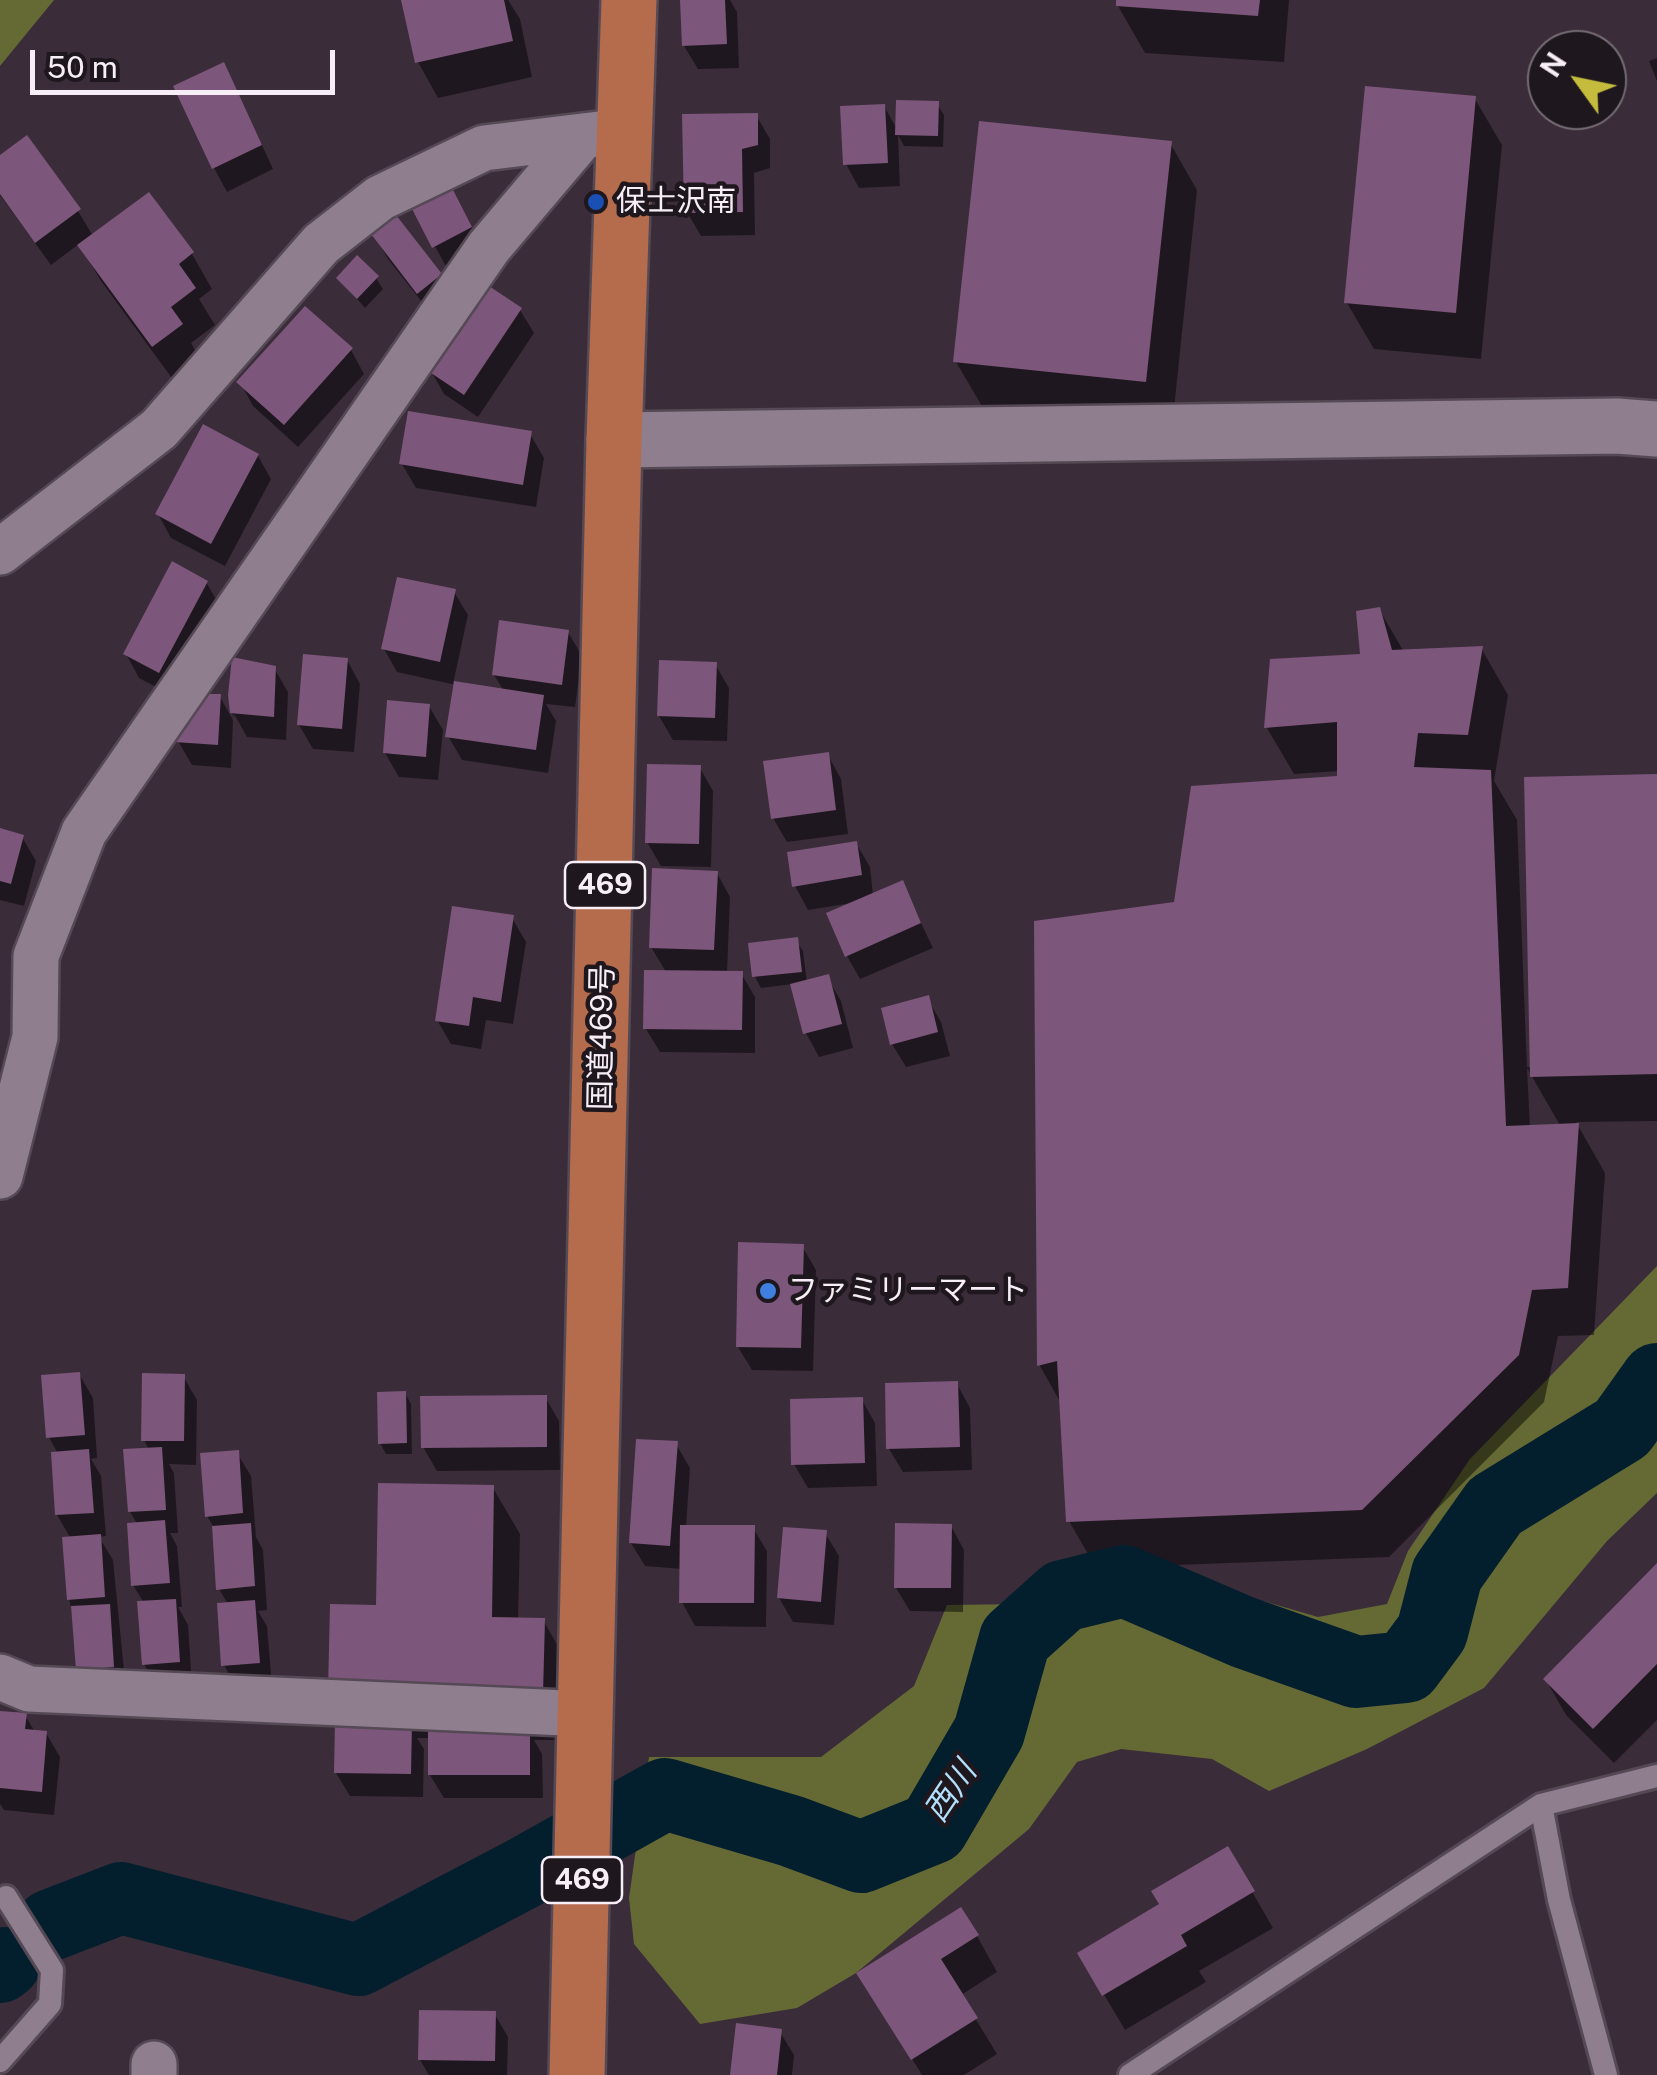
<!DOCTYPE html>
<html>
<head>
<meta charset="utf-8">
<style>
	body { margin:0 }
	#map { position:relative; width:1657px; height:2075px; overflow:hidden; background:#3b2c3a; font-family:"Public Sans",sans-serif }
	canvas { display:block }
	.north { position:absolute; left:1527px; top:30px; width:100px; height:100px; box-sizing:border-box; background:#1e171d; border:2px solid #756d74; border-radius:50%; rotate:303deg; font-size:28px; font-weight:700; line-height:40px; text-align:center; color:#f7eef7 }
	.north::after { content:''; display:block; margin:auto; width:35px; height:45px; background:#c5bc3d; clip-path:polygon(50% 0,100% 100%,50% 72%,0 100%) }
	.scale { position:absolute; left:30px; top:50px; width:305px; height:45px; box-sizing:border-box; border:5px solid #f7eef7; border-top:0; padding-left:12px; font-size:30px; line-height:35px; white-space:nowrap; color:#f7eef7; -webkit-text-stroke:8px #1e171d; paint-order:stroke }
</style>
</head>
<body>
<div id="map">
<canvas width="1657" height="2075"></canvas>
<div class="north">N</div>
<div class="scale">50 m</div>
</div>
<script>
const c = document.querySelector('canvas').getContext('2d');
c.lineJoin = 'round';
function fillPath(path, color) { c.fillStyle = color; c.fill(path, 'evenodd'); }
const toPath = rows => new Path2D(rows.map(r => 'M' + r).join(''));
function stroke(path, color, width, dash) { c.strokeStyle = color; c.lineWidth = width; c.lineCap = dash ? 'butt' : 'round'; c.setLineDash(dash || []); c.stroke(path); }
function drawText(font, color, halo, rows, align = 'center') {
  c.font = font + ' "Public Sans","Noto Sans JP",sans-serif'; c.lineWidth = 9; c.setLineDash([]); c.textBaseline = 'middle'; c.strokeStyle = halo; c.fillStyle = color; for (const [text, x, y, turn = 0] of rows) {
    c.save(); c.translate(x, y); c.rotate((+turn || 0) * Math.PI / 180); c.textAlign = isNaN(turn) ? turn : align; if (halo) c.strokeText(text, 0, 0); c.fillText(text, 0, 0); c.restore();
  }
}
fillPath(toPath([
	[0,0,54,0,0,66],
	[1657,1266,1657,1493,1607,1541,1484,1688,1367,1749,1269,1791,1212,1759,1121,1749,1077,1762,1029,1829,856,1973,797,2008,700,2024,634,1944,629,1898,649,1757,821,1757,914,1686,947,1605,1263,1601,1318,1617,1387,1604,1408,1551,1470,1459]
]), '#656a35');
fillPath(toPath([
	[404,0,508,0,520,19,532,77,438,98,418,62],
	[683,0,730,0,737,12,739,68,698,69,684,46],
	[1119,0,1289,0,1284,62,1145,53,1118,6],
	[1657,58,1657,81,1649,61],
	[236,89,273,169,227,192,214,168],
	[1475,99,1502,145,1481,359,1374,349,1347,303],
	[937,104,944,115,943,147,904,146,898,135,900,186,859,188,846,164,884,106,898,131],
	[756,115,770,139,770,168,754,173,755,235,701,236,687,212],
	[1170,143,1197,190,1172,428,983,408,956,362],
	[0,158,78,211,93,236,192,254,212,289,199,299,215,325,191,343,201,361,174,381,101,281,79,244,51,265,0,195],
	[414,208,464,212,484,251,448,270],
	[374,235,440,275,454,299,433,316,388,259],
	[339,278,376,278,383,289,365,308],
	[520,310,534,333,478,417,444,394,431,371],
	[351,350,364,374,298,447,253,406,240,382],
	[530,434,544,458,536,507,416,488,402,464],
	[258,456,271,479,225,566,171,538,158,514],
	[206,582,220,606,173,696,139,678,126,654],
	[454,592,468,615,453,684,504,691,494,675,568,632,582,656,575,707,546,704,556,721,548,773,462,760,448,736,456,685,397,672,384,649],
	[1379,609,1404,652,1481,648,1508,695,1494,781,1517,820,1527,1067,1532,1067,1657,776,1657,1121,1576,1122,1605,1173,1594,1335,1558,1336,1544,1402,1389,1557,1096,1568,1069,1521,1062,1405,1040,1366,1037,923,1176,904,1340,778,1340,771,1294,774,1267,728,1363,657],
	[1527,1068,1561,1127,1530,1128],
	[347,660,360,684,354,752,313,749,299,725],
	[715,664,729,688,727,741,673,740,659,716],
	[274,668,288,692,286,740,247,737,234,714,233,718,231,695],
	[220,697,233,720,231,768,192,765,178,741],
	[429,706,443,730,438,780,399,777,385,753],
	[828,755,841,779,848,834,787,842,773,818],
	[700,768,713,791,711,867,661,866,647,842],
	[0,831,22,837,36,861,24,906,0,900],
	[856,843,870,867,873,895,902,883,933,948,860,979,847,956,852,903,808,910,795,886],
	[717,873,730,897,727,973,741,973,755,997,755,1053,660,1052,646,1029,666,972,651,947],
	[512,918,526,942,513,1024,486,1020,481,1049,451,1044,437,1020],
	[796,940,803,951,807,983,827,977,841,1001,853,1048,819,1057,806,1033,793,984,761,988,755,977],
	[927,998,941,1022,950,1056,906,1067,892,1044],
	[802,1246,816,1270,813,1371,752,1370,738,1347],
	[79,1374,93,1398,97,1458,91,1459,101,1476,106,1536,99,1537,113,1560,126,1690,92,1693,69,1599,71,1539,57,1515,58,1454,49,1437],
	[183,1376,197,1400,196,1465,169,1464,174,1473,178,1533,170,1533,177,1546,182,1607,178,1607,188,1625,192,1685,158,1688,144,1664,144,1603,133,1585,138,1525,130,1512,149,1450,144,1440],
	[957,1384,970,1408,972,1470,903,1472,889,1449],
	[405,1393,411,1404,412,1454,386,1454,380,1443],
	[545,1397,559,1421,560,1470,437,1471,423,1447],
	[862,1400,875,1423,877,1486,808,1488,794,1464],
	[676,1444,690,1468,686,1527,753,1528,767,1551,766,1627,695,1626,682,1602,682,1569,645,1566,631,1543],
	[237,1453,251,1476,256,1537,263,1550,267,1610,258,1611,267,1626,272,1686,237,1689,224,1665,228,1604,219,1589,214,1528,207,1516],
	[493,1488,520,1534,518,1620,543,1620,570,1667,569,1740,534,1740,542,1754,543,1798,444,1798,430,1775,430,1738,417,1738,424,1749,423,1797,350,1796,336,1773,379,1607],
	[951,1526,964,1550,963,1612,910,1611,896,1588],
	[825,1533,839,1556,834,1625,793,1622,779,1598],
	[1657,1567,1657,1720,1614,1763,1566,1715,1546,1680],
	[0,1713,25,1715,35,1732,46,1733,60,1757,54,1815,4,1810,0,1804],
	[1228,1850,1273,1928,1199,1971,1206,1982,1125,2030,1080,1954,1162,1905],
	[977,1936,997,1972,961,1995,997,2054,964,2075,922,2075,860,1974],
	[494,2013,508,2037,507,2075,429,2075,420,2060],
	[780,2032,794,2055,792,2075,733,2075]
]), '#0007');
stroke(toPath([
	[51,1925,121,1898,358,1960,520,1875,665,1794,791,1831,861,1857,933,1828,989,1732,1015,1639,1063,1596,1124,1581,1243,1632,1356,1672,1406,1667,1432,1632,1447,1574,1495,1506,1622,1428,1657,1379],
	[0,1967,5,1963]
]), '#031f2e', 72);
fillPath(toPath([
	[401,0,504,0,513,41,415,63],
	[680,0,725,0,727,44,682,46],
	[1116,0,1260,0,1258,16,1116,6],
	[224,62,262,145,212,169,173,86],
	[1365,86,1476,96,1456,313,1344,303],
	[896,100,939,101,938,136,895,135],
	[885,104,888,163,843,165,840,106],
	[758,113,758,145,742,149,743,212,684,213,682,114],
	[979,121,1172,141,1146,382,953,362],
	[27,135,81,209,35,243,0,194,0,155],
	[451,186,472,227,432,248,411,207],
	[149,192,194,252,179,264,196,288,171,307,183,324,152,347,77,245],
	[396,215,442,274,417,294,371,234],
	[357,255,379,276,357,299,336,278],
	[486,284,522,308,464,395,428,371],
	[305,306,353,348,284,425,236,382],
	[408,411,532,431,523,485,399,464],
	[203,424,259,454,211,544,155,514],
	[172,561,208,581,159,673,123,654],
	[397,577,456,589,440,662,381,649],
	[1380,607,1392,650,1483,646,1468,735,1418,733,1414,767,1491,770,1506,1126,1579,1123,1568,1288,1532,1290,1519,1355,1362,1510,1066,1522,1057,1361,1037,1366,1034,921,1174,902,1191,786,1337,776,1337,722,1264,728,1270,659,1360,654,1356,611],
	[499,620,569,630,562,685,492,675],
	[303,654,348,658,342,729,297,725],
	[232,657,276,666,274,717,230,713,228,695],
	[659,660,717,662,715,718,657,716],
	[454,681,544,695,536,750,445,737],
	[196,694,221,694,218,745,175,742,173,724],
	[387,700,430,704,426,757,383,753],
	[829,752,836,810,771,819,763,761],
	[647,764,701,765,699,844,645,843],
	[1657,774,1657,1074,1530,1077,1524,777],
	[0,828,24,835,11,884,0,881],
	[857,841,862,875,792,887,787,852],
	[652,868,718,871,714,950,649,948],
	[903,880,921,923,845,957,826,913],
	[452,906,514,915,501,1002,473,997,469,1026,435,1021],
	[798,937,802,972,752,977,748,943],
	[644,970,743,971,742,1030,643,1029],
	[829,974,842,1024,803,1034,790,984],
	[929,995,938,1032,890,1045,881,1008],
	[738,1242,804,1244,801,1348,736,1347],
	[80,1372,85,1435,46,1438,41,1375],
	[142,1373,185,1374,184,1441,141,1441],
	[958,1381,960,1447,886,1449,885,1383],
	[406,1391,407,1443,378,1444,377,1392],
	[547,1395,547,1447,421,1448,420,1396],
	[863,1397,865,1463,791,1465,790,1399],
	[636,1439,678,1441,670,1546,629,1543],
	[162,1447,166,1510,128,1512,123,1449],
	[89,1449,94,1513,55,1515,51,1452],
	[239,1450,243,1513,205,1517,200,1453],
	[378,1483,494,1485,492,1617,545,1618,543,1694,328,1691,330,1604,376,1605],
	[165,1520,170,1583,131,1586,127,1523],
	[251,1523,255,1586,216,1590,212,1526],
	[895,1523,952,1524,951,1588,894,1588],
	[680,1525,755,1525,754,1603,679,1603],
	[783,1527,827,1530,821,1602,777,1598],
	[101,1534,105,1597,67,1600,62,1537],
	[1657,1563,1657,1664,1593,1729,1543,1679],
	[176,1599,180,1662,142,1665,137,1601],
	[255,1600,260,1663,221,1666,217,1603],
	[110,1604,114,1667,76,1670,71,1606],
	[0,1711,27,1713,25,1729,47,1731,42,1792,0,1788],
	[335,1722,412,1723,411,1774,334,1773],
	[428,1728,530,1728,530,1775,428,1775],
	[1228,1846,1255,1891,1181,1935,1187,1946,1102,1996,1077,1953,1159,1904,1151,1891],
	[961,1907,979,1935,941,1959,978,2018,911,2060,856,1973],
	[419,2010,496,2011,495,2061,418,2060],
	[736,2023,782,2029,777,2075,730,2075]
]), '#7d567b');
const lane = toPath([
	[1541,1805,1559,1900,1606,2075],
	[0,2061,50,2004,52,1970,6,1897],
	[1130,2075,1541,1805,1657,1776]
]);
const street = toPath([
	[0,552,159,429,321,244,380,198,484,148,599,134],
	[0,1176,35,1037,36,956,84,832,489,247,583,136],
	[0,1677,29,1689,588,1714],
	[154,2064,154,2075]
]);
const secondary = toPath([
	[614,440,1617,426,1657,429]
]);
const highway = toPath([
	[577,2075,614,440,629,0]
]);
stroke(lane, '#544954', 28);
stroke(street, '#544954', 50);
stroke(secondary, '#544954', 60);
stroke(highway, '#544954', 60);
stroke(lane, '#8f7e8e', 22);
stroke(street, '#8f7e8e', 45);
stroke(secondary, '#8f7e8e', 55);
stroke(highway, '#b46c4c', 55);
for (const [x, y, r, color] of [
	[596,202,10,"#1a4fb4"],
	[768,1291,10,"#3f7fe0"]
]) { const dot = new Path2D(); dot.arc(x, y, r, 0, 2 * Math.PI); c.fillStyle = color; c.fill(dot); stroke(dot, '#1e171d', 4); }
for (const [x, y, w] of [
	[605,885,80],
	[582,1880,80]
]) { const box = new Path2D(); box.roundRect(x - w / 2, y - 23, w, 46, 8); c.fillStyle = '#1e171d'; c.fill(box); stroke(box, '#f7eef7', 2.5); }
drawText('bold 28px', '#f7eef7', null, [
	["469",605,885],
	["469",582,1880]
]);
drawText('30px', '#f7eef7', '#1e171d', [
	["保士沢南",616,202],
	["ファミリーマート",788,1291]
], 'left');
drawText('30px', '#f7eef7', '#1e171d', [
	["国道469号",602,1037,-89]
]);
drawText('italic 32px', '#b1dffc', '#1e171d', [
	["西川",951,1792,-56]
]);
</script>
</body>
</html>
